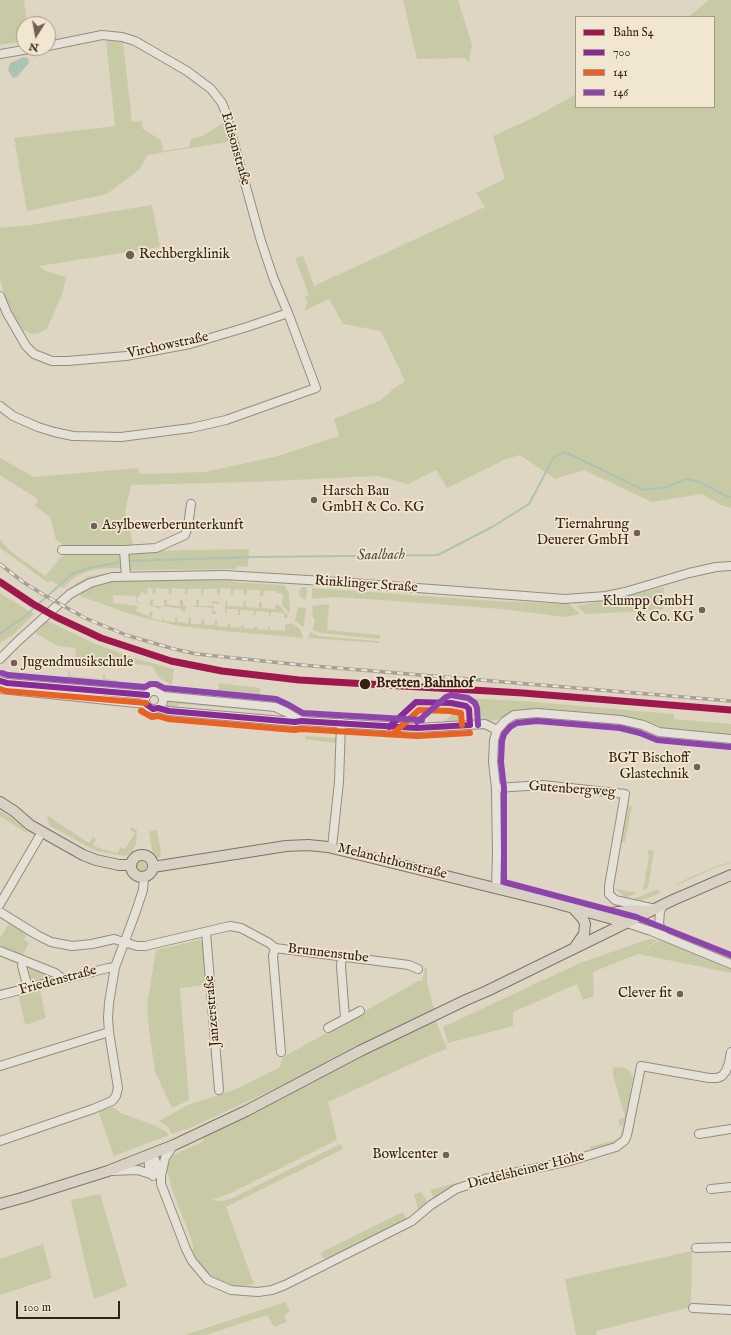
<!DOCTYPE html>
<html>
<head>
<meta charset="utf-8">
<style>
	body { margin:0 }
	#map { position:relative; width:731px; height:1335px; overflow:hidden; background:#ded6c3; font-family:"IM FELL English",serif }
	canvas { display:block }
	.legend { position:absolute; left:575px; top:16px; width:140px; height:92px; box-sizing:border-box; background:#f1e7d1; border:1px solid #a79786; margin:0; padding:5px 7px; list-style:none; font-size:12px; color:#372016 }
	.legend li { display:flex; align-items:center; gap:8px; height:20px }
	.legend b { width:20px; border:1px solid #a79786 }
	.north { position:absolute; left:16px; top:16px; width:40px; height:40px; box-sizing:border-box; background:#f1e7d1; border:1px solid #a79786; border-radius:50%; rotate:191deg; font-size:11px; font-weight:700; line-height:16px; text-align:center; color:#372016 }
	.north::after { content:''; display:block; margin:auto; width:14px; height:18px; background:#716053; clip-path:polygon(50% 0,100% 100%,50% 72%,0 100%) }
	.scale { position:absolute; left:16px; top:1301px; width:104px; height:18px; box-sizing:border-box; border:2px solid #372016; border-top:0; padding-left:5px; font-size:12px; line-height:14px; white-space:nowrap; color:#372016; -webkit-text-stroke:3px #f1e7d1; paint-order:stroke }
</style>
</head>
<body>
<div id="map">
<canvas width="731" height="1335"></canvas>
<ul class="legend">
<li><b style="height:5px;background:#9f184c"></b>Bahn S4</li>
<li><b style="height:5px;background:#872996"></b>700</li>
<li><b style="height:5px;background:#e96221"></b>141</li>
<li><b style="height:5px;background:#8e44ad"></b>146</li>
</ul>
<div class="north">N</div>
<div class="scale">100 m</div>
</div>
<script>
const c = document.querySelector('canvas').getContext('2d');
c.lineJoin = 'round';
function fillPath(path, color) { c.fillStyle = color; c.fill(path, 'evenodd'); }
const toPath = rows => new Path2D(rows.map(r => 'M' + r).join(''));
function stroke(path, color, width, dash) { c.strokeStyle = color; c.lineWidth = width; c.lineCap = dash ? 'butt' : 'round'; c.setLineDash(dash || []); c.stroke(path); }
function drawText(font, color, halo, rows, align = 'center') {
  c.font = font + ' "IM FELL English",serif'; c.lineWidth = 3.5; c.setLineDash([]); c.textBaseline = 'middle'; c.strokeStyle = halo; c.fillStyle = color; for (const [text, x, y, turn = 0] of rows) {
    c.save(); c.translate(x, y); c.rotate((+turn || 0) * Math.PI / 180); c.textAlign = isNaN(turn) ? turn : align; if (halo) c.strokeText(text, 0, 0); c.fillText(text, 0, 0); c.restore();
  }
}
fillPath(toPath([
	[0,0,24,0,27,24,24,24,24,41,0,45],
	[403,0,458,0,472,45,469,62,464,58,417,59],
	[709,0,731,0,731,508,721,505,702,494,652,502,584,470,555,479,520,455,506,459,447,488,436,470,408,484,378,476,250,482,131,485,125,512,135,551,249,549,248,567,237,566,236,569,130,570,123,566,121,568,98,569,86,572,75,577,63,588,51,581,47,582,0,548,0,539,8,549,45,576,61,557,74,552,56,540,50,517,35,506,38,499,0,475,0,458,34,477,138,468,140,474,205,472,278,456,339,436,334,419,381,400,392,390,405,381,381,331,343,324,329,299,304,311,307,304,307,299,305,299,305,297,309,295,295,258,303,256,314,286,485,207,476,193,503,180,504,176,493,136,537,116,576,94,576,107,714,107,714,17,688,17],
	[106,41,123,42,132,122,142,121,143,129,161,140,163,151,189,147,191,139,204,135,223,123,228,142,147,155,140,169,107,194,27,211,14,138,115,126],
	[152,205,160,247,39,266,46,271,66,277,63,292,47,329,39,333,31,334,23,330,15,318,6,298,0,280,0,228,31,225],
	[104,574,105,575,89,579,69,589,78,582,89,576],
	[224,579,233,579,233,582,284,585,289,594,290,613,288,612,282,605,283,594,277,593,276,591,264,591,263,596,260,596,260,590,247,590,247,595,244,595,244,590,234,589,233,595,231,594,231,589,220,588,220,594,217,595,217,589,204,589,203,595,201,595,201,589,188,589,187,594,185,594,185,589,172,588,171,594,169,594,169,589,156,588,155,594,152,594,153,589,148,588,147,595,142,592,136,600,141,604,136,602,136,596,113,595,113,603,138,606,136,611,148,616,151,611,153,612,151,618,162,621,163,615,164,621,175,622,175,617,177,617,177,622,188,623,189,618,191,618,191,624,201,624,202,619,204,619,204,625,214,625,215,620,217,620,217,626,227,627,228,624,230,624,230,627,241,628,241,625,243,625,244,628,254,629,255,626,257,627,257,629,268,630,268,627,270,627,270,630,285,631,285,625,292,623,300,629,303,638,224,631,179,626,133,615,80,596,81,595,79,594,92,587,112,581],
	[302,587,307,587,306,600,302,598,299,594,300,589],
	[664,587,663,610,586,614,576,606,623,597],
	[312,588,497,601,569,604,580,614,564,617,502,609,367,599,334,597,312,599],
	[0,593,34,614,14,634,0,643],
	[151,600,153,600,153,606,164,606,164,600,167,600,167,605,180,606,180,600,183,600,183,606,196,606,196,600,199,600,199,606,212,606,212,601,219,602,219,604,213,603,213,611,218,612,215,614,212,614,212,608,186,606,185,612,182,611,182,609,161,606,160,609,151,606,149,603],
	[227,600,227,606,243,607,244,601,246,601,246,607,259,608,259,602,262,602,262,608,275,609,276,604,280,606,288,616,287,618,284,618,284,613,271,612,270,617,269,617,269,612,256,611,255,616,253,616,254,611,240,610,240,615,238,615,238,609,227,609,226,614,225,612,225,602],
	[329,604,327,630,380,635,380,639,320,633,310,628,313,628,315,619,313,618,312,606],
	[298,607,306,608,304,626,303,627,295,621],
	[47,621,98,645,144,661,174,669,172,685,159,678,152,666,75,657,76,648,58,646,35,633],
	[310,632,319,636,379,641,379,643,308,638],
	[69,671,70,671,70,676,103,679,103,674,105,674,105,679,117,680,117,683,68,678],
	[219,683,260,688,260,695,218,691],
	[465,698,522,701,674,714,674,719,731,724,731,736,674,732,621,717,522,709,500,719,490,721,483,719,476,712,470,700],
	[168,699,267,709,267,711,180,704,172,708,165,708,168,704],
	[456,711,461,714,462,717,458,723,439,726],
	[305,736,336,738,336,743,305,739],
	[628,805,632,806,625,842,621,842],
	[0,811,12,818,32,836,0,816],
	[48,816,89,843,93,837,96,839,93,845,101,849,118,853,120,847,125,849,135,833,130,830,131,827,137,830,136,844,132,852,125,856,96,851,50,826,47,818],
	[157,830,161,854,160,858,155,857,153,854,149,833,150,831],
	[647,850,654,851,648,888,643,890,649,856],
	'136 866a5 5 0 1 1 10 0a5 5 0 1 1-10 0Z',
	[731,862,731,863,717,867,677,885,676,884,716,866],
	[614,888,637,893,626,898],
	[658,889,661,893,641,901,631,900],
	[10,922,28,933,24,939,29,943,22,956,0,945,0,938],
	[649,939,658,940,641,952,662,939,731,968,731,973,638,954,593,972,594,996,583,1000,577,984,513,1012,513,1026,448,1043,443,1027,580,963],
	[199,940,203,943,206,985,180,988,189,1100,172,1108,155,1072,149,1030,147,1006,156,950],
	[26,966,53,975,53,977,34,982,31,981,25,968],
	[425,967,427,968,427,983,434,1009,296,1079,192,1127,172,1134,168,1127,159,1121,188,1105,236,1089,279,1068,283,1057,298,1049,418,981,422,981],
	[40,990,46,1018,25,1025,19,996],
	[435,1019,447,1049,433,1054,328,1102,337,1140,231,1193,212,1200,223,1201,233,1198,340,1144,343,1149,226,1207,254,1284,237,1287,230,1285,213,1277,205,1270,195,1258,193,1251,193,1244,170,1184,171,1183,167,1172,167,1166,173,1155,204,1141,203,1138,263,1109,302,1086,364,1054],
	[613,1067,624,1068,630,1071,633,1077,624,1133,621,1138,615,1144,591,1149,589,1147,616,1140,620,1136,623,1126,619,1125,619,1119,625,1117,613,1075],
	[113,1107,121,1113,151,1124,165,1131,169,1135,114,1156,98,1111],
	[456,1183,435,1199,430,1190],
	[421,1192,428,1203,419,1211,414,1195],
	[100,1194,127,1286,94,1299,86,1267,71,1200],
	[403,1212,407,1220,326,1261,320,1253],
	[43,1244,52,1278,0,1295,0,1259],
	[692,1251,691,1307,596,1331,597,1335,576,1335,565,1279],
	[285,1302,290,1311,284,1315,287,1322,274,1327,267,1315,206,1335,185,1335]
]), '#c8caa6');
fillPath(toPath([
	[24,57,28,58,29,63,17,77,13,78,8,70,10,63]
]), '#adc3b2');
stroke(toPath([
	[126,561,255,557,438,555,492,527,529,504,554,457,565,452,644,490,667,487,686,479,700,482,726,496,731,497],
	[0,634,24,617,72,574,88,568,122,562]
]), '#adc3b2', 2);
const minor = toPath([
	[48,46,102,35,122,37,135,41,187,71,211,89,222,103,225,111,261,241,273,277,288,313],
	[0,54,35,48],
	[0,296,7,313,26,346,34,354,52,361,68,361,126,356,190,344,247,327,288,313,316,388,226,420,191,428,121,437,73,436,54,432,38,427,13,416,0,406],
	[62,550,124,550,126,576],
	[124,550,156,548,185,535,188,526,191,504],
	[0,659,18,641,70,594,90,583,112,577,224,575,324,581,565,599,606,596,625,592,689,573,716,567,731,566],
	[0,681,7,683,147,695],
	[0,689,146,704],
	'145 700a9 9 0 1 1 18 0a9 9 0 1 1-18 0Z',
	[162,696,275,707,286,712,301,721],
	[158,708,169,711,295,722,301,721,417,728,485,724,497,730],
	[496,788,543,785,625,794,609,886,609,894,615,900,651,908],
	[332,847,339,782,341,723],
	[496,888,497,854,496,788,493,762,494,740,497,730,505,721,514,715,537,713,621,720,643,725,659,732,731,739],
	[0,904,42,832],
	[663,906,660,911,659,924,664,936],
	[0,912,37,935,51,942,72,946,92,944,114,939,137,946,145,946,230,926,241,928,269,943,275,948,409,965,418,969],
	[627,923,651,931,731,964],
	[206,932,219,1090],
	[275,948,273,956,281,1052],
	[0,951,55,973,63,979],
	[342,956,341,966,345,1018],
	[23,961,22,966,28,988],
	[0,995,108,968,115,967],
	[328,1028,360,1011],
	[0,1066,109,1032],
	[699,1134,731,1129],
	[0,1141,93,1109,112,1101,116,1096,118,1088,109,1032,108,1018,109,1003,115,967,135,914,143,890,144,877],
	[172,1147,165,1158,161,1176,161,1184,186,1249,192,1261,208,1280,231,1290,258,1292,272,1290,285,1285,412,1221,431,1205,456,1189,485,1179,570,1161,616,1147,625,1140,627,1135,641,1066,709,1078,717,1078,722,1076,726,1071,729,1063,731,1052],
	[153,1154,161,1176],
	[148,1156,149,1167,153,1176],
	[111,1171,138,1170,153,1175],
	[711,1189,731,1187],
	[696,1248,731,1247],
	[693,1308,731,1310]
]);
const major = toPath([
	[0,802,14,811,30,825,83,855,96,860,119,865,130,865],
	'131 866a11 11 0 1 1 22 0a11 11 0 1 1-22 0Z',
	[153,867,286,846,308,845,328,847,552,902,627,923],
	[573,908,583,919,585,924,584,934,575,947],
	[603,914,634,910,650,911],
	[0,1204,22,1198,108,1171,174,1145,246,1111,360,1051,466,1000,487,991,673,900,731,875]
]);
stroke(minor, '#948c80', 10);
stroke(major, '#7c746a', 12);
stroke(minor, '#e6e1d7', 8);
stroke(major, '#d9d1c3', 10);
const rail = toPath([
	[0,564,23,582,44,595,85,618,126,635,174,649,197,654,301,665,731,701]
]);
stroke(rail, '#a6a098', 3.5);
stroke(rail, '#f1e7d1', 2, [6]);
stroke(toPath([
	[0,681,7,683,147,695],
	[146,704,153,709,158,708,169,711,295,722,301,721,417,728,470,725],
	[389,727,416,702,451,703,466,706,469,709,470,725]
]), '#872996', 6);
stroke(toPath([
	[0,689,6,691,146,703],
	[141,711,152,717,158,716,168,719,294,730,301,729,417,736,470,733],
	[394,733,419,710,450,711,461,713,462,725]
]), '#e96221', 6);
stroke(toPath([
	[2,673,8,675,145,687,150,684,156,684,164,688,276,699,289,705,303,713,422,720],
	[417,722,446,697,451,695,468,698,475,703,477,708,478,725],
	[730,747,657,740,640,733,620,728,537,721,517,723,510,727,504,734,502,741,501,762,504,788,504,882,636,917,731,955]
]), '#8e44ad', 6);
stroke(toPath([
	[0,582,33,604,56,617,101,638,171,661,222,671,299,680,523,693,731,710]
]), '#9f184c', 7);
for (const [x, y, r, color] of [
	[130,255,5,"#716053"],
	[314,500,4,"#716053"],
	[94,526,4,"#716053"],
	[637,533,4,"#716053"],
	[702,610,4,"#716053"],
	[14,663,4,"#716053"],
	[365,684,6,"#372016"],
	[697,767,4,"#716053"],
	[680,994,4,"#716053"],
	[446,1155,4,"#716053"]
]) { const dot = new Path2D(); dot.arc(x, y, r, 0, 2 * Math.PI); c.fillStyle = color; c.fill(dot); stroke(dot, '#f1e7d1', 1.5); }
drawText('14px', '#372016', '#f1e7d1', [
	["Edisonstraße",235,149,74],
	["Virchowstraße",168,346,-12],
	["Rinklinger Straße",366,585,4],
	["Gutenbergweg",572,790,4],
	["Melanchthonstraße",392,862,14],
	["Brunnenstube",328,954,7],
	["Friedenstraße",58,981,-15],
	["Janzerstraße",213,1011,-95],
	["Diedelsheimer Höhe",526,1171,-14]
]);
drawText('14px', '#372016', '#f1e7d1', [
	["Rechbergklinik",139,255,"left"],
	["Harsch Bau",322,492,"left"],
	["GmbH & Co. KG",322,508,"left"],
	["Tiernahrung",629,525],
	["Deuerer GmbH",629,541],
	["Asylbewerberunterkunft",102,526,"left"],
	["Klumpp GmbH",694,602],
	["& Co. KG",694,618],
	["Jugendmusikschule",22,663,"left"],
	["BGT Bischoff",689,759],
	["Glastechnik",689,775],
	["Clever fit",672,994],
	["Bowlcenter",438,1155]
], 'right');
drawText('bold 14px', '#372016', '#f1e7d1', [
	["Bretten Bahnhof",376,684]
], 'left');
drawText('italic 15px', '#544e43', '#f1e7d1', [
	["Saalbach",381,556,-1]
]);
</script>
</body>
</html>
